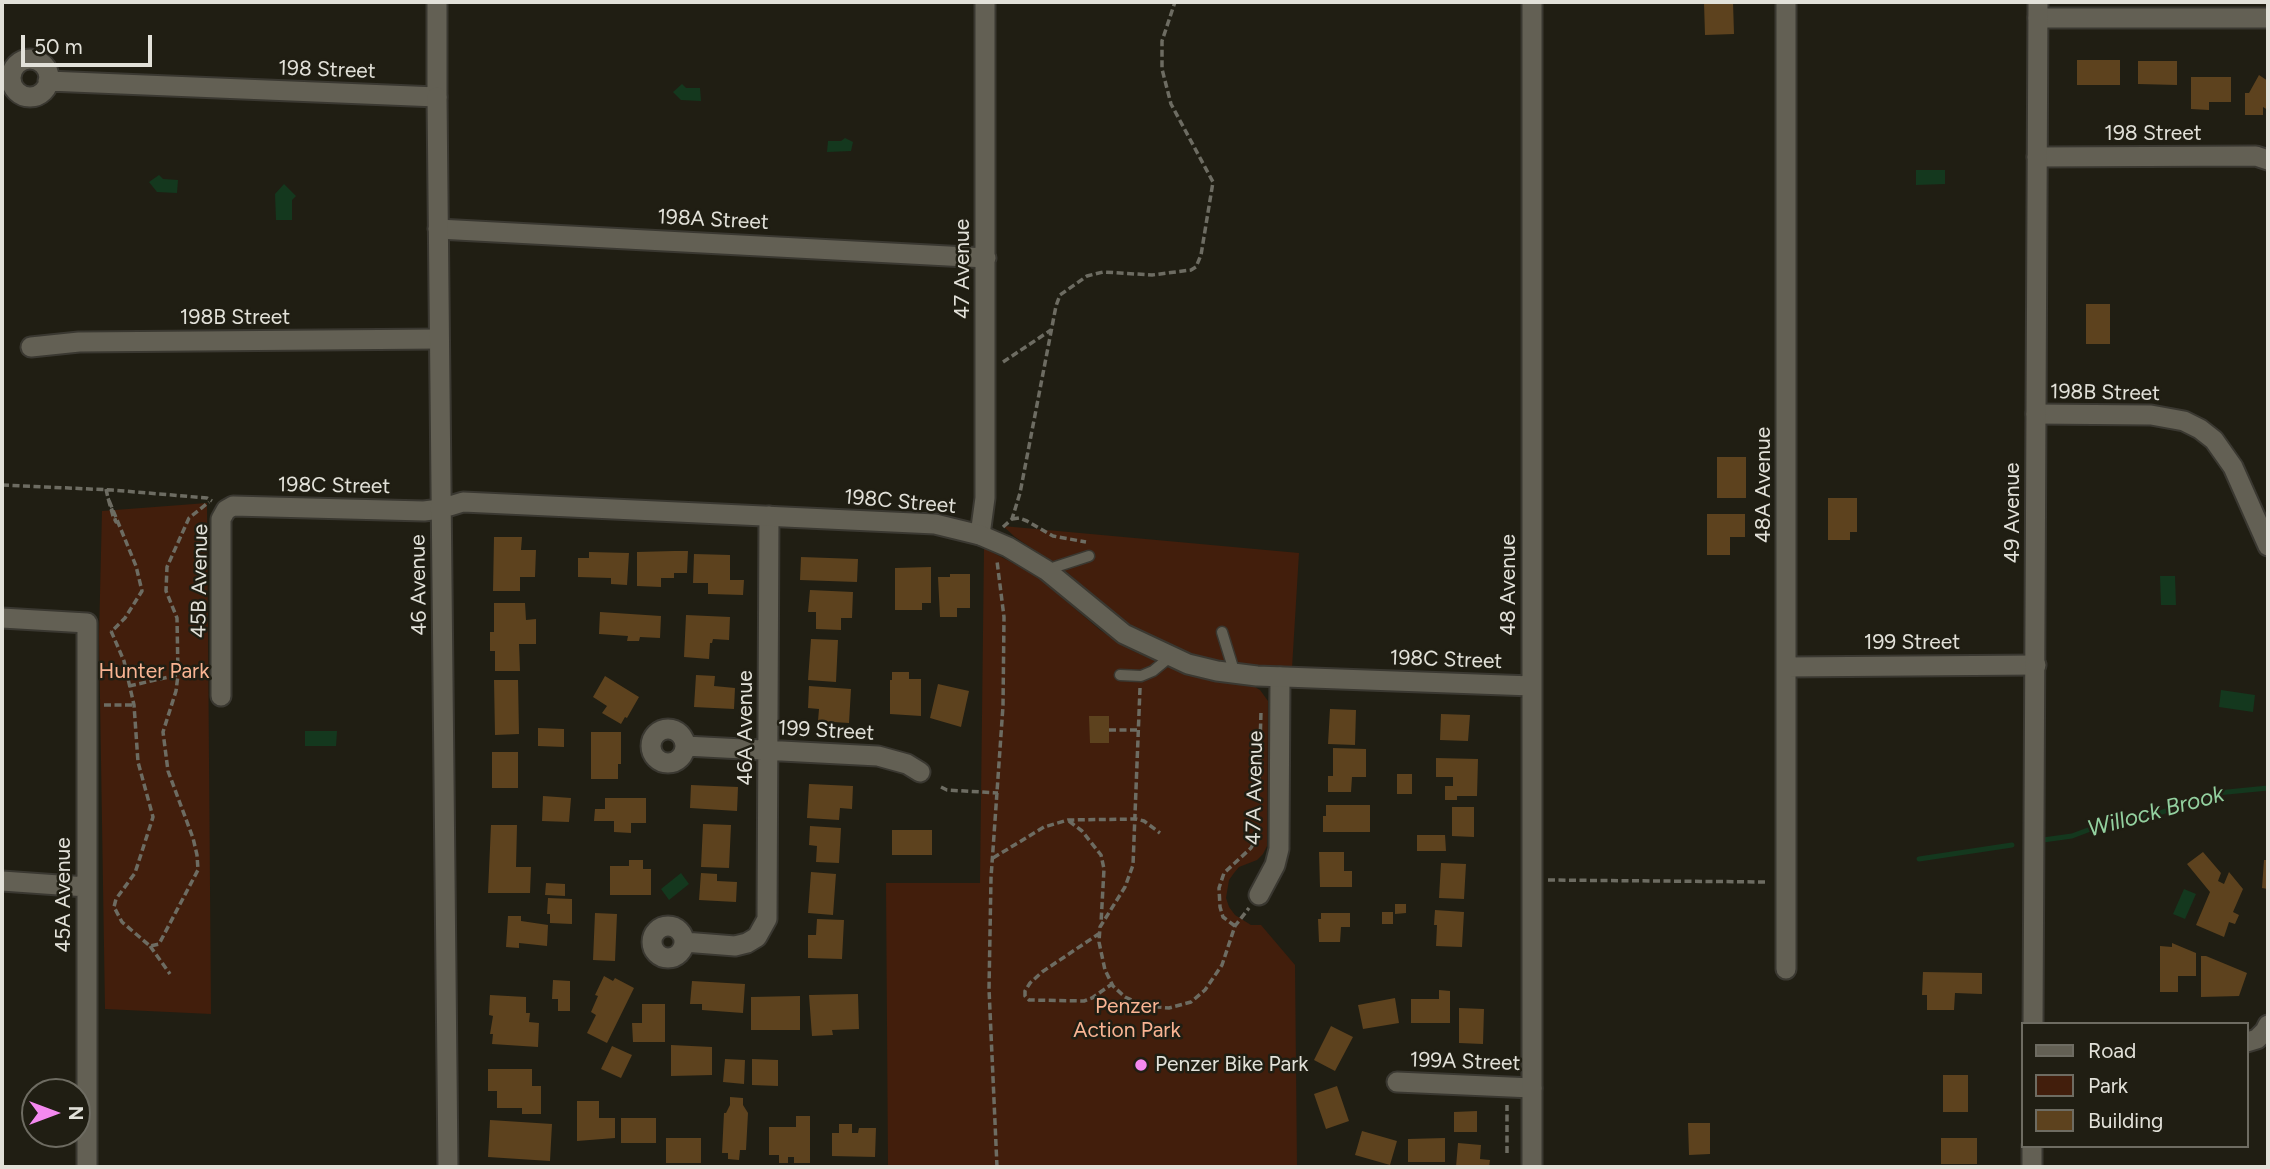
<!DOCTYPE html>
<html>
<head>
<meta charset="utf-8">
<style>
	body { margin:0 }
	#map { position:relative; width:2270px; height:1169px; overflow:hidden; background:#201e13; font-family:Figtree,sans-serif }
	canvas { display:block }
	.frame { position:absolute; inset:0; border:4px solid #e2e1d9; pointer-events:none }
	.legend { position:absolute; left:2021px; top:1022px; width:228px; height:126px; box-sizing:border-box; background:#201e13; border:2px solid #6e6c62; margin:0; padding:9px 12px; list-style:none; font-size:21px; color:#e2e1d9 }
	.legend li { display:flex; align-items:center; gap:14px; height:35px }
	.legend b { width:35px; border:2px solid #6e6c62 }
	.north { position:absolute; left:21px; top:1078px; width:70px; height:70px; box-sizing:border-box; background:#201e13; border:2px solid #6e6c62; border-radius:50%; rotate:90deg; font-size:19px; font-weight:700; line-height:28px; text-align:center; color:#e2e1d9 }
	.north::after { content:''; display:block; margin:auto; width:24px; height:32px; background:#f489f0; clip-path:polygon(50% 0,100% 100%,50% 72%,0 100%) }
	.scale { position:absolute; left:21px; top:35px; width:131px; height:32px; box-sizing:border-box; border:4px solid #e2e1d9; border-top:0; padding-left:9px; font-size:21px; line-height:24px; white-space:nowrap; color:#e2e1d9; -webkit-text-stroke:5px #201e13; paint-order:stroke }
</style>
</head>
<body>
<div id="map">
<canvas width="2270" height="1169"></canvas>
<div class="frame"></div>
<ul class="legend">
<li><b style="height:9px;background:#636054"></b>Road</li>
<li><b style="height:19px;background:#421e0c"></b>Park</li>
<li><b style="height:19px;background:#5d421e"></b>Building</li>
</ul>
<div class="north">N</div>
<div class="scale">50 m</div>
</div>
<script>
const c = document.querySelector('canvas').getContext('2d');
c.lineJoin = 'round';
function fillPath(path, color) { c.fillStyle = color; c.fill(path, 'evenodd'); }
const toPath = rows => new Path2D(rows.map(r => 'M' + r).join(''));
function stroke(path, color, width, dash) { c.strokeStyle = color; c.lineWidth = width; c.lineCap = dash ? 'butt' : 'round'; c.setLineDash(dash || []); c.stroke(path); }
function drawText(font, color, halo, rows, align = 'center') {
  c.font = font + ' Figtree,sans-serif'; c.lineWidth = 5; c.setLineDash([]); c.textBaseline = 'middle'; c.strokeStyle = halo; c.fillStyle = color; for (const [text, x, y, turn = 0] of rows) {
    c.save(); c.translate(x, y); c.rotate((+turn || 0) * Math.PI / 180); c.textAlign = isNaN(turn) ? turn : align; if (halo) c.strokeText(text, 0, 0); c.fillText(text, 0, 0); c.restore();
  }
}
fillPath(toPath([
	[207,503,211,1014,105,1009,99,636,102,511],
	[1003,526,1299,553,1292,668,1237,665,1204,657,1184,652,1143,633,1115,615,1068,573,1015,537],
	[984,548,1034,574,1100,630,1133,651,1182,672,1214,681,1253,686,1260,690,1268,701,1267,846,1263,854,1257,860,1239,867,1234,873,1229,880,1226,898,1229,907,1235,915,1251,925,1261,925,1295,965,1297,1167,888,1167,886,883,980,883]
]), '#421e0c');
fillPath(toPath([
	[682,84,686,88,700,88,701,101,681,100,673,92],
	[845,138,853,142,851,151,827,152,828,141,841,141],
	[1916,170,1945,170,1945,184,1916,185],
	[159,175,163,179,178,180,177,193,157,192,149,182],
	[284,184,296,196,292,200,292,220,276,220,275,194],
	[2160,576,2175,576,2176,605,2161,605],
	[2221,690,2255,695,2253,712,2219,707],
	[305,731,337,731,336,746,305,746],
	[681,873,689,884,669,900,661,889],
	[2184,889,2196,894,2185,919,2173,914]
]), '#14381e');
stroke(toPath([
	[2043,840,2072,836,2117,819,2151,816,2217,793,2268,788],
	[1919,859,2012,845]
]), '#14381e', 5);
fillPath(toPath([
	[1704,2,1733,2,1734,34,1705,35],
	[2077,60,2120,60,2120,85,2077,85],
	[2138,61,2177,61,2177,85,2138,84],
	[2259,75,2268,81,2268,110,2263,107,2263,115,2245,115,2245,93,2249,93],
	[2191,77,2231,77,2231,102,2209,102,2209,110,2191,109],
	[2086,304,2110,304,2110,344,2086,344],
	[1717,457,1746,457,1746,498,1717,498],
	[1828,498,1857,498,1857,532,1850,532,1850,540,1828,540],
	[1707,514,1745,514,1745,537,1730,537,1730,555,1707,555],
	[494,537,522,537,521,550,536,550,535,577,520,577,520,591,493,591],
	[674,551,688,551,687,573,674,573,674,578,661,578,661,587,637,586,637,552],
	[589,552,629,553,627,585,611,584,611,578,578,577,578,558,589,558],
	[694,554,730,555,730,580,744,580,743,595,708,594,708,583,693,583],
	[801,557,858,559,857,582,800,580],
	[931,567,931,603,922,603,922,610,895,610,895,568],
	[950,574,970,574,970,608,957,608,957,617,940,617,938,577,950,577],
	[810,590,853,592,852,618,841,618,841,630,816,629,816,612,808,612],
	[494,603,525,603,526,620,536,619,536,644,519,644,520,671,495,671,495,651,490,651,490,632,494,632],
	[600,612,661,616,660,638,640,637,639,641,627,641,628,636,599,634],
	[686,615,730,617,729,640,713,639,712,643,710,643,709,659,684,657],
	[811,639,838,640,836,682,808,680],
	[892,672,909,672,909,679,921,679,921,716,890,714,890,680,892,680],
	[696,675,715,676,714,686,735,688,734,709,694,707],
	[605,676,639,697,627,718,625,717,621,724,602,713,607,706,593,697],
	[494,680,518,680,519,734,495,735],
	[938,684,969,691,961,727,930,718],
	[809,686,851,689,849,723,818,721,819,709,808,708],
	[1330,709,1356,710,1355,745,1328,744],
	[1441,714,1470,715,1468,741,1440,740],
	[1089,716,1109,716,1109,743,1090,743],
	[538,728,564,729,564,747,538,746],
	[591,732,621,732,621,764,618,764,618,779,591,779],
	[1333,748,1366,749,1366,777,1352,777,1351,792,1328,792,1328,776,1333,776],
	[492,752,518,752,518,788,492,788],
	[1436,758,1478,759,1477,796,1457,796,1457,800,1445,800,1445,786,1453,786,1453,777,1436,777],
	[1397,774,1412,774,1412,794,1397,794],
	[809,784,853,786,852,809,840,808,839,820,807,818],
	[691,785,738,787,737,811,690,808],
	[543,796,571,798,569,822,542,821],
	[605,798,646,798,646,823,631,823,631,833,614,832,614,821,594,821,595,809,605,809],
	[1326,805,1370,805,1370,832,1323,832,1323,816,1326,816],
	[1452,807,1474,807,1474,837,1452,836],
	[703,824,731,825,729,868,701,867],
	[491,825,517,825,516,867,531,867,530,893,488,893],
	[810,826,841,828,839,863,816,862,817,846,809,845],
	[892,830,932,830,932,855,892,855],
	[1417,835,1445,835,1446,851,1417,851],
	[1319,852,1344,852,1344,871,1352,871,1352,887,1320,887],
	[2203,852,2221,873,2218,881,2224,884,2229,872,2243,889,2233,912,2239,915,2235,924,2229,922,2224,937,2196,925,2210,892,2187,864],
	[629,860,643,860,643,869,651,869,651,895,610,895,610,866,629,866],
	[2264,860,2268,860,2268,889,2262,888],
	[1441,863,1466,864,1464,899,1439,898],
	[811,872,836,874,833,915,808,913],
	[701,873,717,874,717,881,737,882,736,902,699,900],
	[546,883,565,884,565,896,545,895],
	[548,898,572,899,572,924,550,923,550,914,547,914],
	[1395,904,1406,904,1406,913,1395,914],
	[1435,910,1464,912,1462,947,1436,946,1437,925,1434,925],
	[1382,912,1393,912,1393,924,1382,924],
	[595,913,617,914,615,961,593,960],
	[1321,913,1350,913,1350,927,1341,927,1340,942,1319,942,1318,919,1321,919],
	[508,916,521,916,521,921,548,925,547,946,519,943,519,948,506,947],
	[817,919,844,920,842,959,808,958,808,935,816,935],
	[2172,943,2196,953,2196,976,2178,976,2178,992,2160,992,2160,946,2172,947],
	[2201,956,2206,956,2247,973,2239,996,2201,997],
	[1923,972,1982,973,1982,994,1955,993,1954,1010,1927,1010,1927,995,1922,995],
	[604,976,613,981,615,978,634,988,607,1043,587,1033,596,1015,591,1012,598,996,595,995],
	[553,980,570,981,570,1011,558,1011,558,999,552,999],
	[692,981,745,984,743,1013,702,1010,702,1004,690,1004],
	[1439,990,1450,991,1450,1023,1411,1023,1411,999,1439,999],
	[858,994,859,1029,832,1030,833,1035,812,1036,809,995],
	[490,995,526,997,526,1013,530,1013,529,1022,539,1023,538,1047,492,1044,493,1034,490,1034,493,1016,489,1015],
	[800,996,800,1030,751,1030,751,997],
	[1395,998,1399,1023,1363,1029,1358,1005],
	[642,1004,665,1004,665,1042,633,1042,632,1023,642,1023],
	[1459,1008,1484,1009,1483,1044,1459,1043],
	[1331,1026,1353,1037,1335,1071,1314,1060],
	[671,1045,712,1047,712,1075,671,1076],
	[612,1046,632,1055,621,1078,601,1069],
	[725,1059,745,1060,744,1084,723,1082],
	[752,1059,778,1060,778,1086,752,1085],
	[488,1069,532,1069,532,1086,541,1086,541,1114,522,1114,522,1108,497,1108,497,1091,488,1091],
	[1943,1075,1968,1075,1968,1112,1943,1112],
	[1337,1086,1349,1121,1326,1129,1314,1094],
	[730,1097,743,1098,743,1105,748,1113,746,1150,740,1150,739,1160,728,1159,728,1153,722,1153,724,1113,726,1113,730,1105],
	[577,1101,599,1101,599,1118,615,1118,615,1138,577,1141],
	[1477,1111,1477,1132,1454,1132,1454,1112],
	[796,1116,810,1116,810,1163,794,1163,794,1157,788,1157,788,1163,779,1163,779,1155,769,1155,769,1127,796,1127],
	[621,1118,656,1118,656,1143,621,1143],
	[490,1120,552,1124,550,1161,488,1157],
	[1688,1123,1710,1123,1710,1154,1689,1155],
	[839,1124,852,1124,852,1133,858,1133,859,1128,876,1128,875,1157,832,1156,832,1133,839,1133],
	[1362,1131,1397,1141,1390,1165,1355,1155],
	[666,1138,701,1138,701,1163,666,1163],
	[1445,1138,1445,1162,1408,1162,1408,1139],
	[1941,1138,1977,1138,1977,1164,1941,1164],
	[1458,1143,1481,1145,1480,1159,1490,1160,1489,1167,1456,1167]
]), '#5d421e');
const service = toPath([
	[1046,570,1089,556],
	[1222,632,1235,674],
	[1120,675,1141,676,1153,671,1170,657]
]);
const minor = toPath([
	[2038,18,2268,18],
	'11 78a19 19 0 1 1 38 0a19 19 0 1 1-38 0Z',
	[48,81,437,97,437,2],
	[2037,157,2256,156,2268,160],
	[438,229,986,258],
	[31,347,79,342,439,339],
	[2036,414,2151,415,2184,421,2200,429,2214,440,2233,467,2268,546],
	[980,535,985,498,985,2],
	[2,618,87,623,87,1167],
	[1787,667,2036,665],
	[221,696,221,519,226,510,233,506,424,511,440,509],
	'651 746a17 17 0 1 1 34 0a17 17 0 1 1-34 0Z',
	[685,746,878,756,907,764,920,772],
	[2,881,87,887],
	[1259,895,1275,865,1279,849,1280,677],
	'652 942a16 16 0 1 1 32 0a16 16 0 1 1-32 0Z',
	[684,942,735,946,747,943,757,937,767,919,769,516],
	[1786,969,1786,2],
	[2247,1042,2257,1039,2265,1031,2268,1025],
	[1397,1082,1532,1088]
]);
const tertiary = toPath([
	[1532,2,1532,1167],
	[437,97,448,1167],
	[440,509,463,502,935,524,980,535,1008,547,1046,570,1124,634,1188,664,1217,671,1257,676,1532,686],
	[2033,1024,2038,2],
	[2032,1167,2032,1146]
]);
stroke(service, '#3a3831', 13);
stroke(minor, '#3a3831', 23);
stroke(tertiary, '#3a3831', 23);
stroke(toPath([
	[1003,362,1051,330],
	[2,485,112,490,207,498,212,501],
	[106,489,108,498,113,516,116,522,108,498,136,566,142,591,125,618,111,632],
	[1012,519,1019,518,1027,521,1053,536,1086,542],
	[1003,527,1012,519,1020,493,1056,306,1060,295,1087,276,1103,272,1152,275,1191,270,1196,267,1201,255,1213,182,1171,104,1162,69,1162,41,1175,2],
	[111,631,124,661,134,705,138,762,153,817,135,873,116,899,114,907,122,922,150,946,159,944,198,870,197,855,193,838,168,771,163,732,176,691,178,675,177,618,166,591,167,567,189,518,209,502],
	[129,686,178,675],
	[1140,688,1133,865,1125,887,1100,927,1099,942,1105,970,1113,986,1125,997,1145,1006,1169,1008,1191,1002,1205,990,1222,965,1235,926,1249,908],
	[104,705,134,705],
	[1109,730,1139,730],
	[1259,783,1261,711],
	[941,787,947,790,998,793],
	[1069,821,1082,831,1101,855,1104,869,1101,923],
	[993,858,1044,827,1068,820,1136,819,1144,821,1160,833],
	[1548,880,1768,882],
	[1235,926,1223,917,1220,907,1219,888,1224,873,1251,848,1256,839,1259,826],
	[1100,933,1042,972,1030,983,1025,991,1025,996,1029,1000,1084,1001,1092,998,1112,984],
	[150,946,170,974],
	[1507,1153,1507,1105],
	[997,1167,989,989,991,878,1003,706,1004,617,997,561]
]), '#6d6c62', 3.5, [7, 3.5]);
stroke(service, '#636054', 10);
stroke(minor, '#636054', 19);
stroke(tertiary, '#636054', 19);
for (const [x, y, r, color] of [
	[1141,1065,7,"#f489f0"]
]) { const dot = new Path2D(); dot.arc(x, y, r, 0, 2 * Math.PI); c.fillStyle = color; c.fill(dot); stroke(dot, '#201e13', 2.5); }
drawText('21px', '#e2e1d9', '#201e13', [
	["198 Street",327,70,2],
	["198 Street",2153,134],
	["198A Street",713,220,3],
	["47 Avenue",963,269,-90],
	["198B Street",235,318],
	["198B Street",2105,393,1],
	["48A Avenue",1764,485,-90],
	["198C Street",334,486,1],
	["198C Street",900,502,5],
	["49 Avenue",2013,513,-90],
	["45B Avenue",200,581,-89],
	["46 Avenue",419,585,-91],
	["48 Avenue",1509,585,-90],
	["199 Street",1912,643],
	["198C Street",1446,660,2],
	["46A Avenue",746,728,-90],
	["199 Street",826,731,3],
	["47A Avenue",1255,788,-89],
	["45A Avenue",64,895,-90],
	["199A Street",1465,1062,2]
]);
drawText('21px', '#f9b493', '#201e13', [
	["Hunter Park",154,672],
	["Penzer",1127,1007],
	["Action Park",1127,1031]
]);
drawText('21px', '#e2e1d9', '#201e13', [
	["Penzer Bike Park",1155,1065]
], 'left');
drawText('italic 23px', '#93d09f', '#201e13', [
	["Willock Brook",2156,812,-15]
]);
</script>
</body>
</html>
